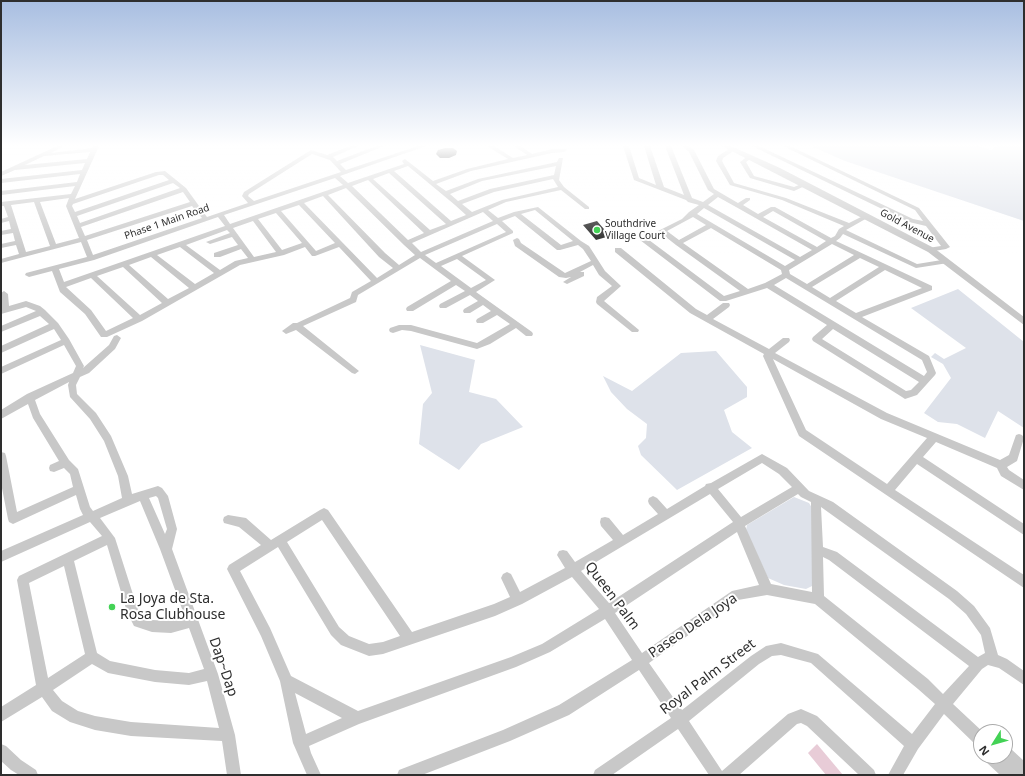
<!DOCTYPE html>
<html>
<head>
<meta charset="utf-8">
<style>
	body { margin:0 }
	#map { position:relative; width:1025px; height:776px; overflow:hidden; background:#fff; font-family:"Noto Sans",sans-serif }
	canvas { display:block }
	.frame { position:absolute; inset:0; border:2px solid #2e2e2e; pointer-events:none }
	.north { position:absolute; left:973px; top:724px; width:40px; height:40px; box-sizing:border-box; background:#fff; border:1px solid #ababab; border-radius:50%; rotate:233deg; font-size:11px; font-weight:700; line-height:16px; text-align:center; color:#2e2e2e }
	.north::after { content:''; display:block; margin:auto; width:14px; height:18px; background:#43d255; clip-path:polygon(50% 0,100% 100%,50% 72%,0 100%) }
</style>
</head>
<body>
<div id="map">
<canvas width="1025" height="776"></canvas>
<div class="frame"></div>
<div class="north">N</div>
</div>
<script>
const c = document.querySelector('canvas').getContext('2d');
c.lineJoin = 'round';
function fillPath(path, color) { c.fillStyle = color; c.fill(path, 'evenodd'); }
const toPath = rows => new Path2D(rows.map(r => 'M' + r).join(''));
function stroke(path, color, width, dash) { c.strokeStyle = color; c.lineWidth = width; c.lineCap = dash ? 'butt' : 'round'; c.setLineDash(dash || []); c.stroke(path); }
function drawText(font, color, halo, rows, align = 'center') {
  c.font = font + ' "Noto Sans",sans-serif'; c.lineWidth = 4; c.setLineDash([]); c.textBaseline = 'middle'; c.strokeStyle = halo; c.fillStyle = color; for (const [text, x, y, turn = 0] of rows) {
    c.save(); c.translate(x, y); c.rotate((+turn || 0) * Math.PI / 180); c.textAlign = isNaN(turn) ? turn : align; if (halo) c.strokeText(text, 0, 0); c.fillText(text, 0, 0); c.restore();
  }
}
fillPath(toPath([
	[811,146,977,146,991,150,997,146,1024,146,1024,221,845,161],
	[958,289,1024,342,1024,428,998,411,985,438,957,424,938,422,924,413,951,378,943,364,931,357,935,353,944,359,966,348,911,308],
	[420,345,475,360,469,392,496,399,523,427,481,444,459,470,419,444,423,404,432,393],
	[716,351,747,387,747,397,724,410,732,432,752,448,677,490,641,455,638,446,646,438,647,424,627,409,611,392,603,376,632,391,681,353],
	[794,497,809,503,812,508,812,586,806,589,784,585,768,578,746,530,747,525]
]), '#dee2ea');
fillPath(toPath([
	[817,744,843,775,826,775,808,753]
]), '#e8ccd7');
fillPath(toPath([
	[445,148,453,148,457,151,456,155,449,158,440,158,436,154,438,150],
	[597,221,610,236,596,240,583,225]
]), '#151515');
fillPath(toPath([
	[57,146,64,146,51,153,92,148,93,146,99,146,75,199,156,172,165,171,186,188,207,217,248,203,242,196,244,192,311,150,327,155,350,146,358,146,333,157,337,161,376,146,384,146,340,164,346,170,418,146,426,146,340,176,348,183,404,164,402,161,405,159,433,181,467,169,508,159,487,146,494,146,513,158,527,155,514,146,521,146,532,154,552,149,566,149,567,150,564,152,552,153,471,171,436,184,446,191,478,179,557,162,559,158,563,158,559,180,564,187,589,207,589,209,585,209,561,190,506,202,488,210,498,218,514,212,538,207,581,241,589,246,605,271,621,286,604,301,639,330,638,332,632,332,597,304,596,302,597,297,612,286,599,275,593,265,580,272,584,272,584,276,567,284,563,282,571,277,566,278,559,277,515,246,513,240,517,238,519,239,521,243,565,273,591,261,583,249,578,245,560,250,557,250,515,216,502,221,513,231,513,233,462,256,495,280,476,292,532,332,533,334,532,336,526,336,516,328,490,344,477,349,411,331,402,330,393,333,390,332,389,330,390,328,399,325,411,325,477,343,510,324,497,315,483,323,477,323,476,321,477,319,491,311,483,305,470,313,464,313,463,311,464,309,478,301,470,295,446,308,440,308,439,306,440,304,465,291,456,285,413,311,407,311,406,309,407,307,451,281,420,258,358,295,356,302,303,326,359,371,355,374,352,373,296,330,286,334,282,331,293,323,297,323,350,298,352,292,371,281,339,247,315,256,312,256,305,247,284,255,240,265,142,321,107,337,101,337,85,314,60,292,52,271,29,277,25,275,26,273,87,257,81,242,1,263,1,259,19,254,16,245,1,248,1,244,15,241,13,233,1,235,1,231,11,229,9,221,1,223,1,219,8,217,4,206,1,206,1,202,71,194,75,186,1,195,1,191,77,182,80,174,1,183,1,179,82,170,85,163,15,170,1,176,1,172,57,146],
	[90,152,87,159,25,165,44,156,90,152],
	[312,154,330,160,341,172,254,201,248,196,249,194,312,154],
	[408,166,455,205,466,215,451,221,394,171,408,166],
	[556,166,554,175,490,189,458,201,450,194,482,181,556,166],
	[389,173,446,224,430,230,373,179,389,173],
	[159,175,163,175,169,180,75,212,72,206,73,204,159,175],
	[335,178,343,185,230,224,224,215,335,178],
	[553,179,558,187,502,200,472,212,462,204,494,192,553,179],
	[368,180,424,233,408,240,352,186,368,180],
	[173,183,180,188,80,223,77,216,173,183],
	[346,188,404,245,415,255,399,265,385,253,328,195,346,188],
	[183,192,190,202,85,236,81,227,183,192],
	[323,196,379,257,393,268,377,278,304,203,323,196],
	[69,198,66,206,79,238,56,244,40,202,69,198],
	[34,202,50,246,26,252,11,205,34,202],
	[299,205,335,243,316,251,281,211,299,205],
	[192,206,202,218,93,255,87,240,192,206],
	[535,210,573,241,561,245,521,214,535,210],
	[483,212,493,221,421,252,412,243,483,212],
	[276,213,302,243,282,250,258,219,276,213],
	[218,217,225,226,64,282,59,269,94,260,218,217],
	[253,221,276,252,254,257,233,228,253,221],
	[497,224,506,232,436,263,425,255,497,224],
	[227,230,230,233,206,242,210,244,232,237,238,245,214,253,214,257,220,257,241,249,248,258,235,261,220,270,186,245,227,230],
	[180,247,214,273,195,284,157,255,180,247],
	[151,257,189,288,168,299,129,265,151,257],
	[457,259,486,280,471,288,441,266,457,259],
	[123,267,162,303,140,315,97,276,123,267],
	[91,278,133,318,106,331,91,310,66,287,91,278],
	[623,146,629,146,639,178,656,185,644,146,650,146,664,187,684,195,665,146,671,146,692,198,703,202,714,194,708,190,689,152,683,146,689,146,694,150,714,189,738,203,746,198,750,198,750,200,743,205,758,214,771,207,775,207,831,238,835,236,839,229,844,226,782,200,730,185,716,161,718,156,731,148,735,148,735,150,723,158,722,161,734,183,786,198,849,223,865,215,869,215,869,217,846,230,917,264,948,259,948,263,916,268,843,234,840,238,836,241,932,286,932,290,862,317,929,356,936,373,935,375,917,395,905,399,902,397,813,341,812,339,813,337,827,325,767,288,726,301,720,301,640,240,682,219,689,212,699,205,688,202,686,200,634,180,623,146],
	[718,197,736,207,812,250,800,257,708,205,718,197],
	[704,208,795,260,785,266,697,214,704,208],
	[773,211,826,241,817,247,763,217,773,211],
	[693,217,706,225,679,240,667,231,693,217],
	[711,228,781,270,782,274,765,283,748,289,683,243,711,228],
	[662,234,676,245,740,291,724,296,649,240,662,234],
	[832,244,854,255,807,284,790,274,789,270,832,244],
	[860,258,879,267,830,298,812,287,860,258],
	[885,270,922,288,856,313,836,301,885,270],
	[786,278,922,360,927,372,924,376,774,285,786,278],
	[833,329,919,382,911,390,906,391,822,339,833,329],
	[752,146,759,146,913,219,923,221,915,210,783,146,790,146,919,208,950,247,946,249,928,252,928,248,941,246,926,226,909,222,752,146],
	[748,156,753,157,746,162,754,176,794,187,804,183,807,185,794,191,750,178,740,162,748,156],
	[615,248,621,248,696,309,707,315,723,303,729,303,730,305,729,307,713,319,769,349,783,338,789,338,790,340,789,342,775,353,887,413,1000,460,1009,455,1016,435,1019,434,1022,435,1024,438,1017,461,1007,467,1009,470,1024,480,1024,490,1001,476,997,468,936,442,923,457,1024,524,1024,535,917,464,895,490,1024,575,1024,588,799,436,763,356,764,354,690,313,615,252,615,248],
	[773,359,881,419,927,438,887,484,806,430,773,359],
	[4,291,8,294,9,306,26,301,40,306,45,310,58,323,69,339,84,366,83,368,109,345,114,336,117,335,121,338,115,349,89,373,80,377,76,385,77,394,96,413,111,436,128,476,132,494,158,486,162,488,168,496,177,529,172,549,218,674,235,735,241,775,227,775,222,741,131,736,95,730,70,722,52,711,42,697,1,722,1,707,36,685,17,580,19,576,102,536,90,522,1,562,1,551,83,515,80,509,76,495,13,524,9,522,8,519,1,483,1,452,5,453,6,456,17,512,73,487,70,474,64,468,54,472,50,471,49,468,50,465,59,461,33,418,28,404,1,419,1,410,27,394,73,373,76,366,64,345,1,374,1,367,61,340,54,329,1,353,1,346,49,324,40,316,1,332,1,326,36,311,26,307,1,314,1,293,4,291],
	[69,382,68,385,70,397,90,419,104,441,118,476,122,498,93,511,90,507,78,469,69,460,40,414,35,400,69,382],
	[156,496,158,498,167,529,165,534,149,498,156,496],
	[140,501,160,549,185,617,171,621,152,620,142,617,138,610,115,538,100,518,140,501],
	[107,545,127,612,134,626,152,632,171,633,189,628,204,669,189,673,155,670,110,661,97,653,74,561,107,545],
	[64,566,85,654,48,678,29,583,64,566],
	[92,664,108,673,155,682,189,685,207,681,219,728,131,722,95,716,78,711,62,701,53,690,92,664],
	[762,454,787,468,809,491,833,502,957,591,974,606,990,628,998,655,1007,659,1024,671,1024,685,999,668,988,665,982,669,953,704,983,732,981,732,981,747,976,745,944,714,918,749,903,775,888,775,904,746,811,663,781,655,772,656,759,664,689,721,722,771,788,714,801,709,817,716,874,770,876,775,859,775,807,726,801,723,797,724,739,775,709,775,678,729,612,775,593,775,595,770,671,718,639,670,569,715,510,741,422,775,397,775,399,770,503,730,559,705,632,660,605,619,550,652,516,667,359,724,309,746,311,753,321,775,307,775,293,743,280,681,261,636,227,569,229,565,261,545,239,527,224,523,223,520,224,517,228,515,246,518,271,540,320,510,324,508,328,510,412,632,494,604,510,597,501,578,503,574,507,572,511,574,520,592,565,568,557,555,559,551,563,550,567,551,575,562,613,540,601,526,600,522,601,518,605,517,609,518,623,535,658,514,649,504,648,501,649,498,653,496,657,498,667,509,705,486,706,484,711,483,762,454],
	[762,463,779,474,792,487,741,517,718,489,762,463],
	[710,494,733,522,609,603,581,571,710,494],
	[798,494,801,497,811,502,812,592,771,584,745,526,798,494],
	[821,507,949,599,966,614,981,635,985,653,978,657,837,552,823,547,821,507],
	[322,520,400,636,383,642,369,644,349,636,339,627,287,542,322,520],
	[737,532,759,585,732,591,642,653,615,613,737,532],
	[278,547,331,635,341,645,369,656,383,654,495,616,522,604,572,577,599,609,542,644,511,657,358,711,291,676,270,628,240,571,278,547],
	[823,557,829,560,969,666,943,694,928,679,824,596,823,557],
	[767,595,815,604,918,689,935,704,912,734,818,654,781,643,766,646,751,656,682,710,649,663,738,600,767,595],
	[295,693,342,718,306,734,295,693],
	[1,744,6,746,21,760,36,770,38,775,19,775,11,770,1,761,1,744],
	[1005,746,1010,748,1024,761,1024,775,1016,774,1017,775,1000,775,985,761,983,756,1005,756,1005,746]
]), '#c8c8c8');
fillPath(toPath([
	[722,146,731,146,780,168,934,248,1024,317,1024,325,928,252,722,146]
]), '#c8c8c8');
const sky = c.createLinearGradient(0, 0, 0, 255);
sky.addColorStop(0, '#a8bee1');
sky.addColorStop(0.57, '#fff');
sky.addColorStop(1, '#ffffff00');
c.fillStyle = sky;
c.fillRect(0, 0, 1025, 255);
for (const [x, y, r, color] of [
	[597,230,4,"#43d255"],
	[112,607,4,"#43d255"]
]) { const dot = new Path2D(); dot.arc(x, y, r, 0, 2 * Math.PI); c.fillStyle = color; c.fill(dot); stroke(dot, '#fff', 1.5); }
drawText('10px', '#2e2e2e', '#fff', [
	["Phase 1 Main Road",167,222,-19],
	["Gold Avenue",907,226,28]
]);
drawText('10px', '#2e2e2e', '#fff', [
	["Southdrive",605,224],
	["Village Court",605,236]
], 'left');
drawText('14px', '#2e2e2e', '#fff', [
	["Queen Palm",612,596,53],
	["Paseo Dela Joya",693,626,-34],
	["Dap~Dap",223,667,71],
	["Royal Palm Street",708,677,-37]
]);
drawText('14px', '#2e2e2e', '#fff', [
	["La Joya de Sta.",120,599],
	["Rosa Clubhouse",120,615]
], 'left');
</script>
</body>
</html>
